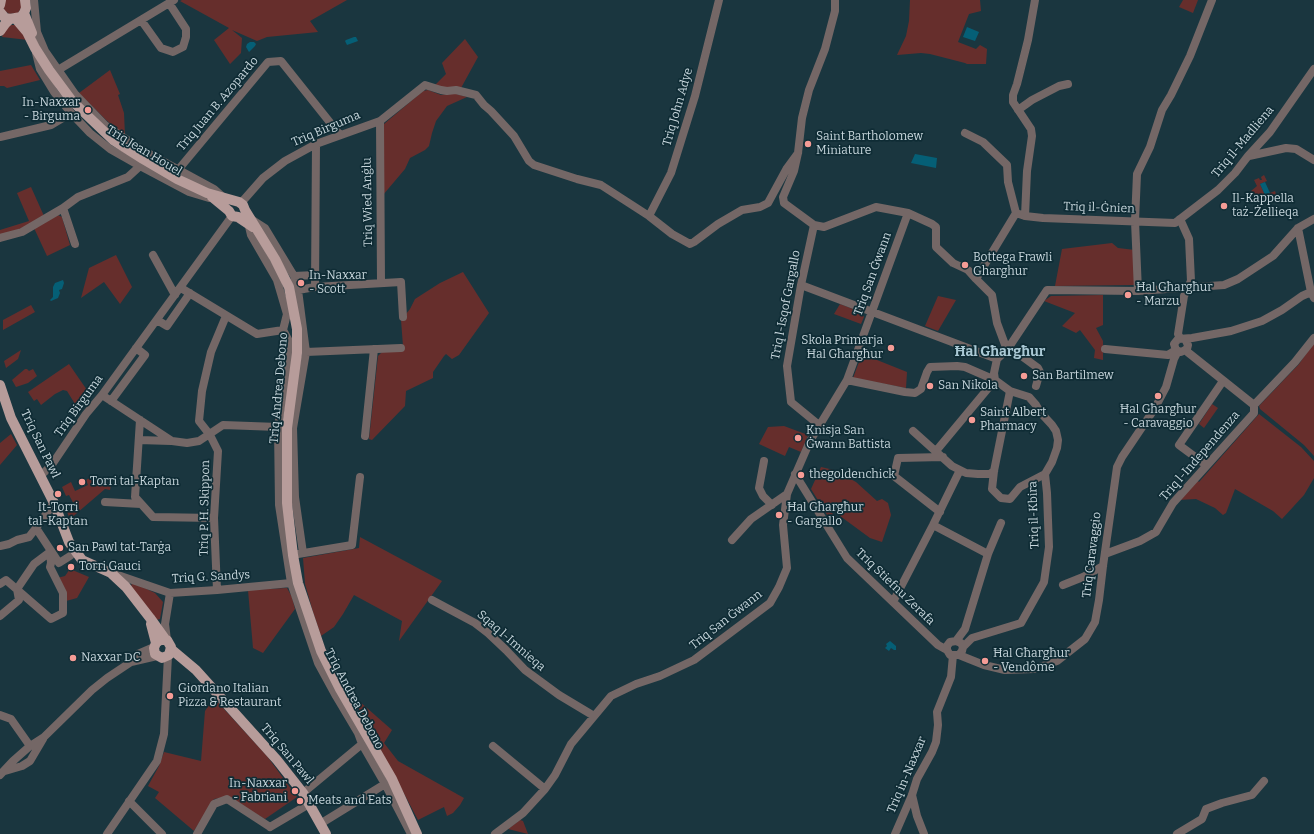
<!DOCTYPE html>
<html>
<head>
<meta charset="utf-8">
<style>
	body { margin:0 }
	canvas { display:block; background:#1a363f }
</style>
</head>
<body>
<canvas width="1314" height="834"></canvas>
<script>
const c = document.querySelector('canvas').getContext('2d');
c.lineJoin = 'round';
function fillPath(path, color) { c.fillStyle = color; c.fill(path, 'evenodd'); }
const toPath = rows => new Path2D(rows.map(r => 'M' + r).join(''));
function stroke(path, color, width, dash) { c.strokeStyle = color; c.lineWidth = width; c.lineCap = dash ? 'butt' : 'round'; c.setLineDash(dash || []); c.stroke(path); }
function drawText(font, color, halo, rows, align = 'center') {
  c.font = font + ' Bitter,serif'; c.lineWidth = 3.5; c.setLineDash([]); c.textBaseline = 'middle'; c.strokeStyle = halo; c.fillStyle = color; for (const [text, x, y, turn = 0] of rows) {
    c.save(); c.translate(x, y); c.rotate((+turn || 0) * Math.PI / 180); c.textAlign = isNaN(turn) ? turn : align; if (halo) c.strokeText(text, 0, 0); c.fillText(text, 0, 0); c.restore();
  }
}
fillPath(toPath([
	[4,0,21,0,23,5,18,13,9,14,4,10,3,6],
	[182,0,347,0,310,21,318,32,267,37,257,41,232,30,242,38,241,53,230,64,214,40,229,28,180,1],
	[910,0,980,0,981,11,969,14,958,42,976,49,980,45,987,49,986,64,967,64,965,63,930,54,921,53,897,55,906,36,909,21],
	[1183,0,1198,0,1193,13,1179,7],
	[11,25,15,25,28,40,2,37,4,31],
	[465,39,478,57,461,88,448,90,435,85,446,74,442,63],
	[31,65,40,80,7,88,4,86,0,86,0,71],
	[110,70,120,94,118,95,124,113,125,136,106,120,79,93],
	[428,90,441,95,453,93,467,97,447,106,436,121,432,133,429,146,425,150,410,158,405,169,383,195,384,124,423,91],
	[1264,175,1267,181,1260,184,1265,195,1275,191,1277,197,1259,204,1255,195,1251,191,1257,186,1254,180,1259,178,1260,180,1262,180,1261,177],
	[31,187,44,216,29,225,12,232,0,235,0,230,29,221,17,193],
	[58,215,62,217,70,245,47,256,34,228],
	[1112,243,1118,248,1135,250,1134,285,1055,286,1062,249],
	[116,255,132,287,120,304,104,282,81,298,89,268],
	[463,272,489,313,459,355,452,359,446,354,444,356,433,372,433,378,406,391,405,406,372,440,369,439,378,356,382,352,403,346,401,320,410,309,415,299,440,283],
	[1103,295,1103,325,1096,328,1103,341,1103,360,1094,358,1095,350,1080,330,1076,333,1062,326,1075,313,1044,301,1051,296],
	[938,296,956,300,938,331,925,326],
	[840,304,861,312,864,317,861,324,834,314],
	[31,305,35,312,3,330,3,320],
	[1314,342,1314,456,1304,445,1260,409,1259,406,1299,364],
	[21,350,18,359,6,368,4,361],
	[862,354,907,372,906,388,853,378],
	[69,364,89,393,75,404,67,391,63,390,55,394,41,405,37,399,34,401,28,392],
	[25,369,27,369,29,371,33,369,37,376,28,383,16,387,12,380],
	[1212,404,1218,408,1204,428,1199,424],
	[1259,414,1301,447,1314,461,1314,478,1304,495,1282,519,1273,511,1235,489,1226,513,1223,515,1215,508,1196,499,1178,500,1196,479,1199,482],
	[784,426,808,435,801,452,789,447,785,456,759,444,768,427],
	[11,434,17,445,0,465,0,443],
	[821,467,834,470,856,482,877,501,882,499,888,503,891,515,882,542,870,538,821,502,839,520,834,526,811,489],
	[95,475,111,485,110,490,105,489,70,519,67,512,76,508,69,495,66,496,62,487,71,482,75,491,88,485,86,480],
	[360,537,442,581,399,641,402,621,354,595,343,614,334,627,321,636,313,612,305,584,303,558,359,548],
	[70,569,89,577,77,598,66,601,57,578,65,576],
	[132,582,155,593,163,602,160,619,156,620,131,587],
	[287,588,292,597,295,609,263,653,253,648,248,590],
	[351,694,392,730,384,743,398,761,464,798,460,805,453,813,447,816,444,807,418,820],
	[214,698,267,756,297,797,265,819,227,797,214,799,194,831,155,798,159,792,148,786,159,766,164,752,201,761,205,711],
	[520,820,523,821,528,834,508,829]
]), '#662e2c');
fillPath(toPath([
	[967,27,979,32,975,41,963,37],
	[354,37,356,37,358,41,347,45,345,41,346,40],
	[250,42,254,42,256,44,255,46,249,52,246,47,247,44],
	[915,154,937,158,936,168,911,163],
	[1265,182,1270,193,1265,195,1260,184],
	[63,280,64,283,62,289,59,290,60,293,58,298,51,301,50,300,53,297,53,287,55,283],
	[890,641,896,646,896,650,894,650,891,648,889,651,885,648,887,646,886,644]
]), '#055f76');
stroke(toPath([
	[34,0,37,32,45,51,75,94,105,125,144,151,214,189,223,197],
	[835,0,835,11,825,49,809,90,802,118,798,153,794,171,783,197,784,203,814,225,824,227,876,207,908,213,932,224,936,227,936,247,953,263,968,270,976,279,992,295,997,323,1007,350],
	[141,20,161,48,173,52,183,47,186,37,186,29,169,3],
	[36,53,40,69,54,92,71,113,90,133,110,149,140,166,189,192,209,198],
	[58,70,174,0],
	[1018,110,1032,100,1059,86,1068,84],
	[380,121,381,283],
	[965,133,983,142,1007,165,1008,182,1016,213],
	[0,137,51,125,71,113],
	[1249,156,1286,148,1296,149,1314,160],
	[178,170,268,62,281,61,340,135],
	[241,203,263,178,285,161,316,144,380,121,425,85,441,90,447,91,456,90,476,95,484,105,491,111,514,136,529,161,534,165,577,179,601,185,649,216,672,234,690,244,694,242,718,224,742,210,760,207,768,203,787,168,798,153],
	[63,208,75,244],
	[1016,213,1025,216,1043,218,1175,223,1218,190,1235,173,1248,156,1270,132,1314,69],
	[649,216,671,173,695,96,719,0],
	[1025,216,1027,171,1032,136,1031,129,1013,102,1013,95,1017,84,1028,40,1035,0],
	[251,219,265,228,294,276,298,290,306,352,293,428,295,497,303,553],
	[248,222,251,235,277,280,287,314,283,330,290,343,289,358,278,427,279,505,291,583,318,663,336,696,358,733,362,744,385,784,411,834],
	[814,225,801,285,787,366,791,402,819,425],
	[1298,228,1311,292,1314,298],
	[0,238,22,232,63,208,78,197,128,177,140,166],
	[153,255,175,295],
	[294,276,315,275],
	[976,279,1016,213],
	[801,285,997,359],
	[315,287,316,144],
	[181,288,257,334,283,330],
	[298,290,315,287,401,282,403,317],
	[1138,291,1135,221,1137,174,1150,147,1162,110,1171,95,1190,56,1212,0],
	[157,320,167,326,190,293],
	[1180,338,1178,334,1184,296,1191,281,1189,239,1180,219],
	[1185,339,1188,345,1187,349,1181,352,1176,350,1174,344,1178,339,1192,338,1231,331,1262,321,1282,310,1302,296,1311,292],
	[1105,349,1168,355,1176,350],
	[1185,350,1254,405],
	[306,352,401,348],
	[1023,357,1038,368,1040,372,1036,386],
	[997,359,1007,350,1047,290,1138,291,1224,285,1238,279,1273,256,1298,228,1314,219],
	[847,380,905,392,915,393,921,389,927,372,930,367,957,366,965,367,995,380,1010,391,1029,397,1036,405,1040,412,1052,425,1056,431,1058,440,1057,448,1052,462,1045,474,1047,493,1049,547,1044,582,1021,623,972,638,963,647],
	[995,380,994,373,997,359],
	[1010,391,994,471,992,489,1001,498,1010,499,1020,487,1045,474],
	[102,395,172,441,187,443,199,441,223,425,278,427],
	[111,401,145,355,136,348],
	[140,420,135,497,153,517,214,518],
	[913,431,952,466,966,473,978,474,990,474,994,471],
	[365,436,374,349],
	[139,440,171,441],
	[936,451,995,380],
	[764,461,759,488,763,496,772,505],
	[1206,465,1179,445,1223,381],
	[795,474,847,558,938,645,947,650],
	[40,476,51,466,86,414,102,395,232,216],
	[105,502,141,504],
	[54,503,36,528,59,563,70,556],
	[940,512,894,476,898,458,943,457],
	[933,525,988,554],
	[732,540,751,519,787,494],
	[0,546,9,544,17,540,29,537,36,528],
	[298,554,352,545,360,477],
	[1105,554,1140,541,1156,532,1173,503,1254,413,1254,405,1295,362,1314,338],
	[112,573,170,593,217,590,291,583],
	[0,584,6,580,51,619,63,613,63,593,50,567,51,563,50,552],
	[1063,585,1083,577,1103,566],
	[217,590,214,518,218,451,210,435,199,421,202,391,211,352,226,316],
	[432,600,475,623,488,633,506,650,525,670,559,695,594,716],
	[893,602,933,525,960,470],
	[0,616,19,600,17,589,34,564,50,552],
	[167,640,165,624,170,593],
	[956,641,965,629,988,554,1001,523],
	[959,655,962,651,963,647,961,643,956,641,950,642,947,646,947,650,950,655,959,655,984,665,1005,670,1034,669,1057,661,1085,639,1095,622,1099,600,1103,566,1117,467,1122,457,1155,408,1166,387,1174,359,1178,351],
	[131,662,133,658,138,654,154,647],
	[0,715,11,719,30,746],
	[493,746,545,789],
	[5,771,22,766,30,761,43,739],
	[0,775,13,761,30,746,44,737,92,690,107,678,131,662,157,656],
	[303,793,362,744],
	[912,795,917,816,924,834],
	[129,801,162,834],
	[320,824,385,784],
	[270,827,309,804],
	[107,834,157,761,164,734,168,656],
	[197,834,214,804,227,799,270,827],
	[495,834,523,813,545,789,555,775,571,744,611,696,636,684,660,676,694,660,770,603,779,587,787,568,783,525,787,494,810,441,847,380,908,213],
	[895,834,912,795,917,779,932,752,936,742,938,725,937,712,951,677,953,655],
	[1177,834,1202,819,1206,809,1222,803,1252,795,1264,781]
]), '#746766', 8);
stroke(toPath([
	[0,5,1,0],
	[0,12,5,18,10,19,21,17,24,13,26,8,25,0],
	[24,13,32,33],
	[16,19,27,32,35,48,49,70,72,101,113,140,143,159,177,179,207,193,239,202,243,205,245,210,275,259,289,287,297,329,297,353,287,428,287,503,293,555,298,583,321,651,340,689,392,779,417,834],
	[0,31,5,24,10,19],
	[212,197,229,211,232,216,238,217,253,227],
	[0,385,11,418,54,503,69,542,82,560,111,573,126,587,150,618,165,639],
	[151,624,156,643,154,648,155,654,162,658,169,655,171,647,167,640,160,640,156,643],
	[171,649,196,670,277,760,303,793,326,834]
]), '#b79c9a', 10);
for (const [x, y, r, color] of [
	[88,110,4,"#f59c96"],
	[808,144,4,"#f59c96"],
	[1224,206,4,"#f59c96"],
	[965,265,4,"#f59c96"],
	[301,283,4,"#f59c96"],
	[1128,295,4,"#f59c96"],
	[891,348,4,"#f59c96"],
	[1024,376,4,"#f59c96"],
	[930,386,4,"#f59c96"],
	[1158,396,4,"#f59c96"],
	[972,420,4,"#f59c96"],
	[798,438,4,"#f59c96"],
	[801,475,4,"#f59c96"],
	[82,482,4,"#f59c96"],
	[58,494,4,"#f59c96"],
	[779,515,4,"#f59c96"],
	[60,548,4,"#f59c96"],
	[71,567,4,"#f59c96"],
	[73,658,4,"#f59c96"],
	[985,661,4,"#f59c96"],
	[170,696,4,"#f59c96"],
	[295,791,4,"#f59c96"],
	[300,801,4,"#f59c96"]
]) { const dot = new Path2D(); dot.arc(x, y, r, 0, 2 * Math.PI); c.fillStyle = color; c.fill(dot); stroke(dot, '#0f2c35', 1.5); }
drawText('12px', '#c7d6dc', '#0f2c35', [
	["In-Naxxar",80,103,"right"],
	["- Birguma",80,117,"right"],
	["Saint Bartholomew",816,137],
	["Miniature",816,151],
	["Il-Kappella",1232,199],
	["taż-Żellieqa",1232,213],
	["Bottega Frawli",973,258],
	["Gharghur",973,272],
	["In-Naxxar",309,276],
	["- Scott",309,290],
	["Ħal Għargħur",1136,288],
	["- Marzu",1136,302],
	["Skola Primarja",883,341,"right"],
	["Ħal Għargħur",883,355,"right"],
	["San Bartilmew",1032,376],
	["San Nikola",938,386],
	["Ħal Għargħur",1158,410,"center"],
	["- Caravaggio",1158,424,"center"],
	["Saint Albert",980,413],
	["Pharmacy",980,427],
	["Knisja San",806,431],
	["Ġwann Battista",806,445],
	["thegoldenchick",809,475],
	["Torri tal-Kaptan",90,482],
	["It-Torri",58,508,"center"],
	["tal-Kaptan",58,522,"center"],
	["Ħal Għargħur",787,508],
	["- Gargallo",787,522],
	["San Pawl tat-Tarġa",68,548],
	["Torri Gauci",79,567],
	["Ħal Għargħur",993,654],
	["- Vendôme",993,668],
	["Naxxar DC",81,658],
	["Giordano Italian",178,689],
	["Pizza & Restaurant",178,703],
	["In-Naxxar",287,784,"right"],
	["- Fabriani",287,798,"right"],
	["Meats and Eats",308,801]
], 'left');
drawText('12px', '#c7d6dc', '#0f2c35', [
	["Triq Juan B. Azopardo",218,104,-50],
	["Triq John Adye",678,107,-74],
	["Triq Birguma",326,129,-23],
	["Triq il-Madliena",1243,142,-50],
	["Triq Jean Houel",144,151,31],
	["Triq Wied Anġlu",368,202,-91],
	["Triq il-Ġnien",1099,208,2],
	["Triq San Ġwann",873,274,-70],
	["Triq l-Isqof Gargallo",786,305,-79],
	["Triq Andrea Debono",279,388,-85],
	["Triq Birguma",79,406,-54],
	["Triq San Pawl",40,444,64],
	["Triq l-Independenza",1200,456,-49],
	["Triq P. H. Skippon",205,508,-89],
	["Triq il-Kbira",1034,515,-92],
	["Triq Caravaggio",1092,555,-83],
	["Triq G. Sandys",211,577,-3],
	["Triq Stiefnu Zerafa",895,587,44],
	["Triq San Ġwann",726,620,-38],
	["Sqaq l-Imnieqa",511,641,41],
	["Triq Andrea Debono",354,699,62],
	["Triq San Pawl",287,754,50],
	["Triq in-Naxxar",907,775,-67]
]);
drawText('bold 14px', '#aac9d5', '#0f2c35', [
	["Ħal Għargħur",1000,352]
]);
</script>
</body>
</html>
